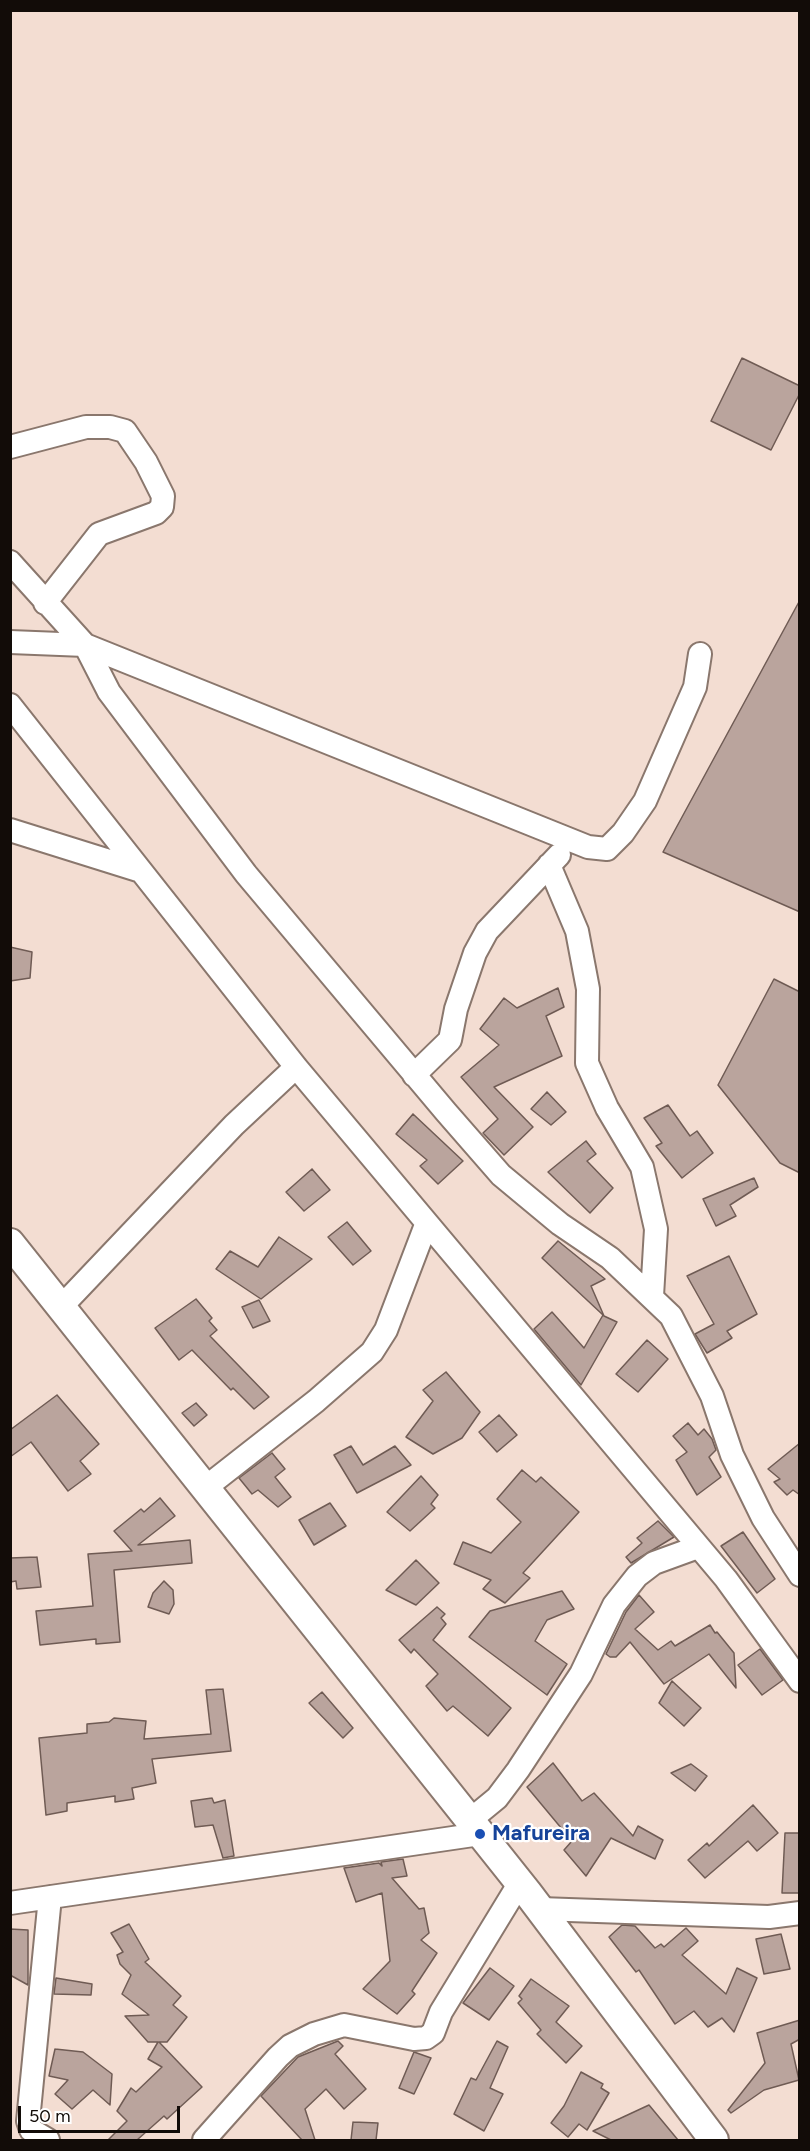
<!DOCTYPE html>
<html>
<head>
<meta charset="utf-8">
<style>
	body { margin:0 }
	#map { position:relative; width:810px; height:2151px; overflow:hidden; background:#f3ddd2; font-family:Figtree,sans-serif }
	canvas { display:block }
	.frame { position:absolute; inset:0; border:12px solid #120c08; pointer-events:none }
	.scale { position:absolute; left:18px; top:2106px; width:162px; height:27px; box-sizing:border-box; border:3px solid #120c08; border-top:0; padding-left:8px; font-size:18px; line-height:21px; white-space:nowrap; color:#120c08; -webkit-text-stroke:4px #fff; paint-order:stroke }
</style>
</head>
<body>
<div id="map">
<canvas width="810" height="2151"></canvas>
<div class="frame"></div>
<div class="scale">50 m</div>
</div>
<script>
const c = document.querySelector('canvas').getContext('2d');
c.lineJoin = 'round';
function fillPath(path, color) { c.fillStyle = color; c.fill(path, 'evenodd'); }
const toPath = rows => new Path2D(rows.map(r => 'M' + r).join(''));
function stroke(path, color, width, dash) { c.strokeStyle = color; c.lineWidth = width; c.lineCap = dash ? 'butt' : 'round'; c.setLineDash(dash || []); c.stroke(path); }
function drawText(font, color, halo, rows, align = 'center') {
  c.font = font + ' Figtree,sans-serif'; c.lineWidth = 4.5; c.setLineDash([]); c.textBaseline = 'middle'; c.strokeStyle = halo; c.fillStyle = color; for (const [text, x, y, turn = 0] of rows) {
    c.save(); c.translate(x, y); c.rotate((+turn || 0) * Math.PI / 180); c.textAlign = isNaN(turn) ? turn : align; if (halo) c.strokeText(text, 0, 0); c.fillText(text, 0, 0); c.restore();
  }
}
const building = toPath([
	[742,358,800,386,800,393,771,450,711,421,742,358],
	[800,600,800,912,663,852,800,600],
	[10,947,32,952,30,978,10,981,10,947],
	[774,979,800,992,800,1173,780,1163,718,1085,774,979],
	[558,988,564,1007,546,1016,562,1056,494,1087,533,1127,504,1155,483,1133,498,1119,461,1077,499,1045,480,1029,504,998,517,1008,558,988],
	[547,1092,566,1112,551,1125,531,1109,547,1092],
	[668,1105,690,1136,697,1131,713,1153,682,1178,656,1146,662,1143,644,1118,668,1105],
	[413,1114,463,1161,438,1184,420,1166,427,1160,396,1134,413,1114],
	[586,1141,596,1154,587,1161,613,1188,590,1213,548,1172,586,1141],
	[312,1169,330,1190,304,1211,286,1192,312,1169],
	[754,1178,758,1187,730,1205,736,1216,716,1226,703,1199,754,1178],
	[347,1222,371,1251,353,1265,328,1237,347,1222],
	[279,1237,312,1259,261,1299,216,1269,230,1251,258,1267,279,1237],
	[558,1241,605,1279,591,1286,604,1316,617,1322,581,1385,534,1329,552,1312,584,1348,603,1315,542,1258,558,1241],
	[729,1256,757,1314,727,1331,732,1338,707,1353,695,1334,714,1324,687,1276,729,1256],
	[196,1299,212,1318,209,1321,217,1330,210,1336,269,1397,254,1409,233,1388,231,1390,192,1350,179,1360,155,1328,196,1299],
	[259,1300,270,1321,253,1328,242,1307,259,1300],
	[647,1340,668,1359,638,1392,616,1374,647,1340],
	[446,1372,480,1412,462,1438,433,1454,406,1437,433,1401,423,1390,446,1372],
	[57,1395,99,1444,80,1461,91,1474,68,1491,31,1442,10,1457,10,1430,57,1395],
	[196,1403,207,1415,194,1426,182,1413,196,1403],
	[499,1415,517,1435,497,1452,479,1432,499,1415],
	[688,1423,698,1435,704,1429,712,1439,716,1450,709,1457,721,1477,697,1495,676,1460,687,1452,673,1436,688,1423],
	[800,1443,800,1495,793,1490,787,1495,774,1482,780,1479,768,1469,800,1443],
	[351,1446,363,1465,395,1446,411,1465,357,1493,334,1455,351,1446],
	[272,1453,285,1469,275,1477,291,1497,278,1507,258,1490,252,1494,239,1478,272,1453],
	[522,1470,536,1482,541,1477,579,1512,523,1573,530,1578,505,1603,483,1589,491,1580,454,1564,463,1542,491,1553,521,1522,497,1499,522,1470],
	[421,1476,438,1495,431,1504,435,1508,410,1531,387,1512,421,1476],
	[160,1498,175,1516,138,1545,190,1540,192,1563,114,1570,120,1642,96,1644,96,1639,40,1645,36,1611,93,1606,88,1554,132,1551,114,1531,141,1509,144,1512,160,1498],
	[330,1503,346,1526,314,1545,299,1520,330,1503],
	[658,1521,674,1537,631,1563,626,1557,642,1543,637,1538,658,1521],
	[743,1532,775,1579,757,1593,721,1546,743,1532],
	[37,1557,41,1587,17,1589,16,1581,10,1582,10,1558,37,1557],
	[416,1560,439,1583,416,1605,386,1590,416,1560],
	[164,1581,173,1590,174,1604,169,1614,148,1607,153,1593,164,1581],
	[562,1591,574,1609,547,1620,535,1641,567,1664,547,1695,469,1637,490,1611,562,1591],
	[639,1595,654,1612,635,1629,658,1650,671,1641,675,1646,710,1625,715,1633,717,1632,734,1653,736,1688,709,1654,664,1684,630,1642,616,1657,610,1657,606,1654,626,1612,639,1595],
	[437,1607,445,1614,441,1618,446,1624,433,1640,511,1708,488,1736,453,1706,447,1711,426,1686,438,1674,414,1649,411,1653,399,1640,437,1607],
	[760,1649,783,1680,762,1695,738,1665,760,1649],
	[672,1681,701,1708,684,1726,659,1703,672,1681],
	[223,1689,231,1751,152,1759,156,1783,132,1788,134,1799,115,1802,115,1796,67,1803,67,1811,46,1815,39,1738,87,1733,87,1724,109,1722,114,1718,146,1721,144,1739,211,1734,206,1690,223,1689],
	[322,1692,353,1728,343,1738,309,1703,322,1692],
	[553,1763,582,1801,594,1793,633,1836,638,1826,663,1840,655,1859,611,1838,586,1876,564,1850,572,1841,527,1787,553,1763],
	[691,1764,707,1776,695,1791,671,1773,691,1764],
	[212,1798,214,1803,225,1800,234,1856,223,1858,213,1825,195,1827,191,1801,212,1798],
	[753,1805,778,1833,757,1851,748,1841,705,1878,688,1860,707,1843,709,1846,753,1805],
	[785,1833,800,1833,800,1893,782,1893,785,1833],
	[403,1859,407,1876,392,1878,419,1909,424,1908,429,1933,421,1940,437,1953,412,1991,415,1994,397,2014,363,1989,390,1961,382,1893,356,1902,344,1868,379,1863,382,1866,381,1862,403,1859],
	[129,1924,149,1959,145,1962,181,1996,173,2005,187,2017,167,2042,159,2042,202,2087,167,2119,164,2116,137,2140,108,2140,127,2121,117,2111,131,2088,136,2092,162,2067,148,2059,158,2042,148,2042,125,2016,149,2015,122,1994,131,1975,120,1964,117,1955,123,1952,111,1933,129,1924],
	[622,1925,635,1926,655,1948,661,1944,664,1947,686,1928,698,1941,682,1955,726,1994,737,1968,757,1978,734,2032,722,2018,708,2027,694,2011,675,2024,639,1970,636,1972,609,1937,622,1925],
	[10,1929,28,1930,28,1985,10,1975,10,1929],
	[781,1934,790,1969,764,1974,756,1939,781,1934],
	[490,1968,514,1986,489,2020,463,2003,490,1968],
	[56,1978,92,1984,91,1995,54,1994,56,1978],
	[531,1979,569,2006,556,2022,582,2046,566,2063,537,2034,541,2030,518,2003,522,1999,519,1996,531,1979],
	[800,2020,800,2039,791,2044,799,2080,764,2090,731,2113,728,2110,765,2063,757,2033,800,2020],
	[338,2041,343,2046,335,2054,366,2089,344,2109,326,2089,305,2109,315,2140,302,2140,261,2096,298,2057,338,2041],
	[497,2041,508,2047,490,2088,503,2094,484,2131,454,2114,471,2078,476,2080,497,2041],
	[55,2049,83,2052,112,2074,110,2105,93,2090,72,2109,55,2094,68,2080,49,2076,55,2049],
	[414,2052,431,2058,414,2094,399,2088,414,2052],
	[581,2072,603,2084,601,2088,609,2093,587,2130,579,2124,568,2137,551,2123,564,2106,581,2072],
	[649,2105,678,2140,611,2140,593,2131,649,2105],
	[353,2122,378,2123,376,2140,351,2140,353,2122]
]);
fillPath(building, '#baa49d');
stroke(building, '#6f5b54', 1.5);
const minor = toPath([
	[10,447,86,427,110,427,125,431,146,462,163,496,162,507,156,513,99,534,45,603],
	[10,562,85,645,588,847,607,849,623,833,645,801,695,687,700,654],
	[10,642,85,645,109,692,246,874,446,1112,501,1175,560,1224,610,1258,671,1316,712,1396,732,1455,763,1518,800,1575],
	[10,705,296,1067,726,1579,800,1681],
	[10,830,141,871],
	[549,865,577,931,588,989,587,1063,607,1108,642,1167,656,1229,652,1296],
	[414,1075,450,1040,456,1009,475,953,487,931,559,855],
	[61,1307,234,1125,296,1067],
	[205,1488,316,1401,372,1352,386,1330,426,1225],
	[469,1821,497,1798,518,1770,581,1674,614,1605,637,1576,654,1563,698,1547],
	[10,1903,480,1834],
	[540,1909,769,1917,800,1913],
	[48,2140,31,2130,28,2121,50,1897],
	[204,2140,278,2057,290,2046,314,2034,344,2025,414,2039,426,2038,433,2033,441,2012,519,1884]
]);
const major = toPath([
	[10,1243,527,1892,714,2140]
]);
stroke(minor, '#8a776d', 26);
stroke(major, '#8a776d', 32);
stroke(minor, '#fff', 22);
stroke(major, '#fff', 28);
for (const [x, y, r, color] of [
	[480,1834,6,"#1a4fb4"]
]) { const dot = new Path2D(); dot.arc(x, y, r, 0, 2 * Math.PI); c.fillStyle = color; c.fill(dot); stroke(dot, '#fff', 2); }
drawText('bold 22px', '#164399', '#fff', [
	["Mafureira",492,1834]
], 'left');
</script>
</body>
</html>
